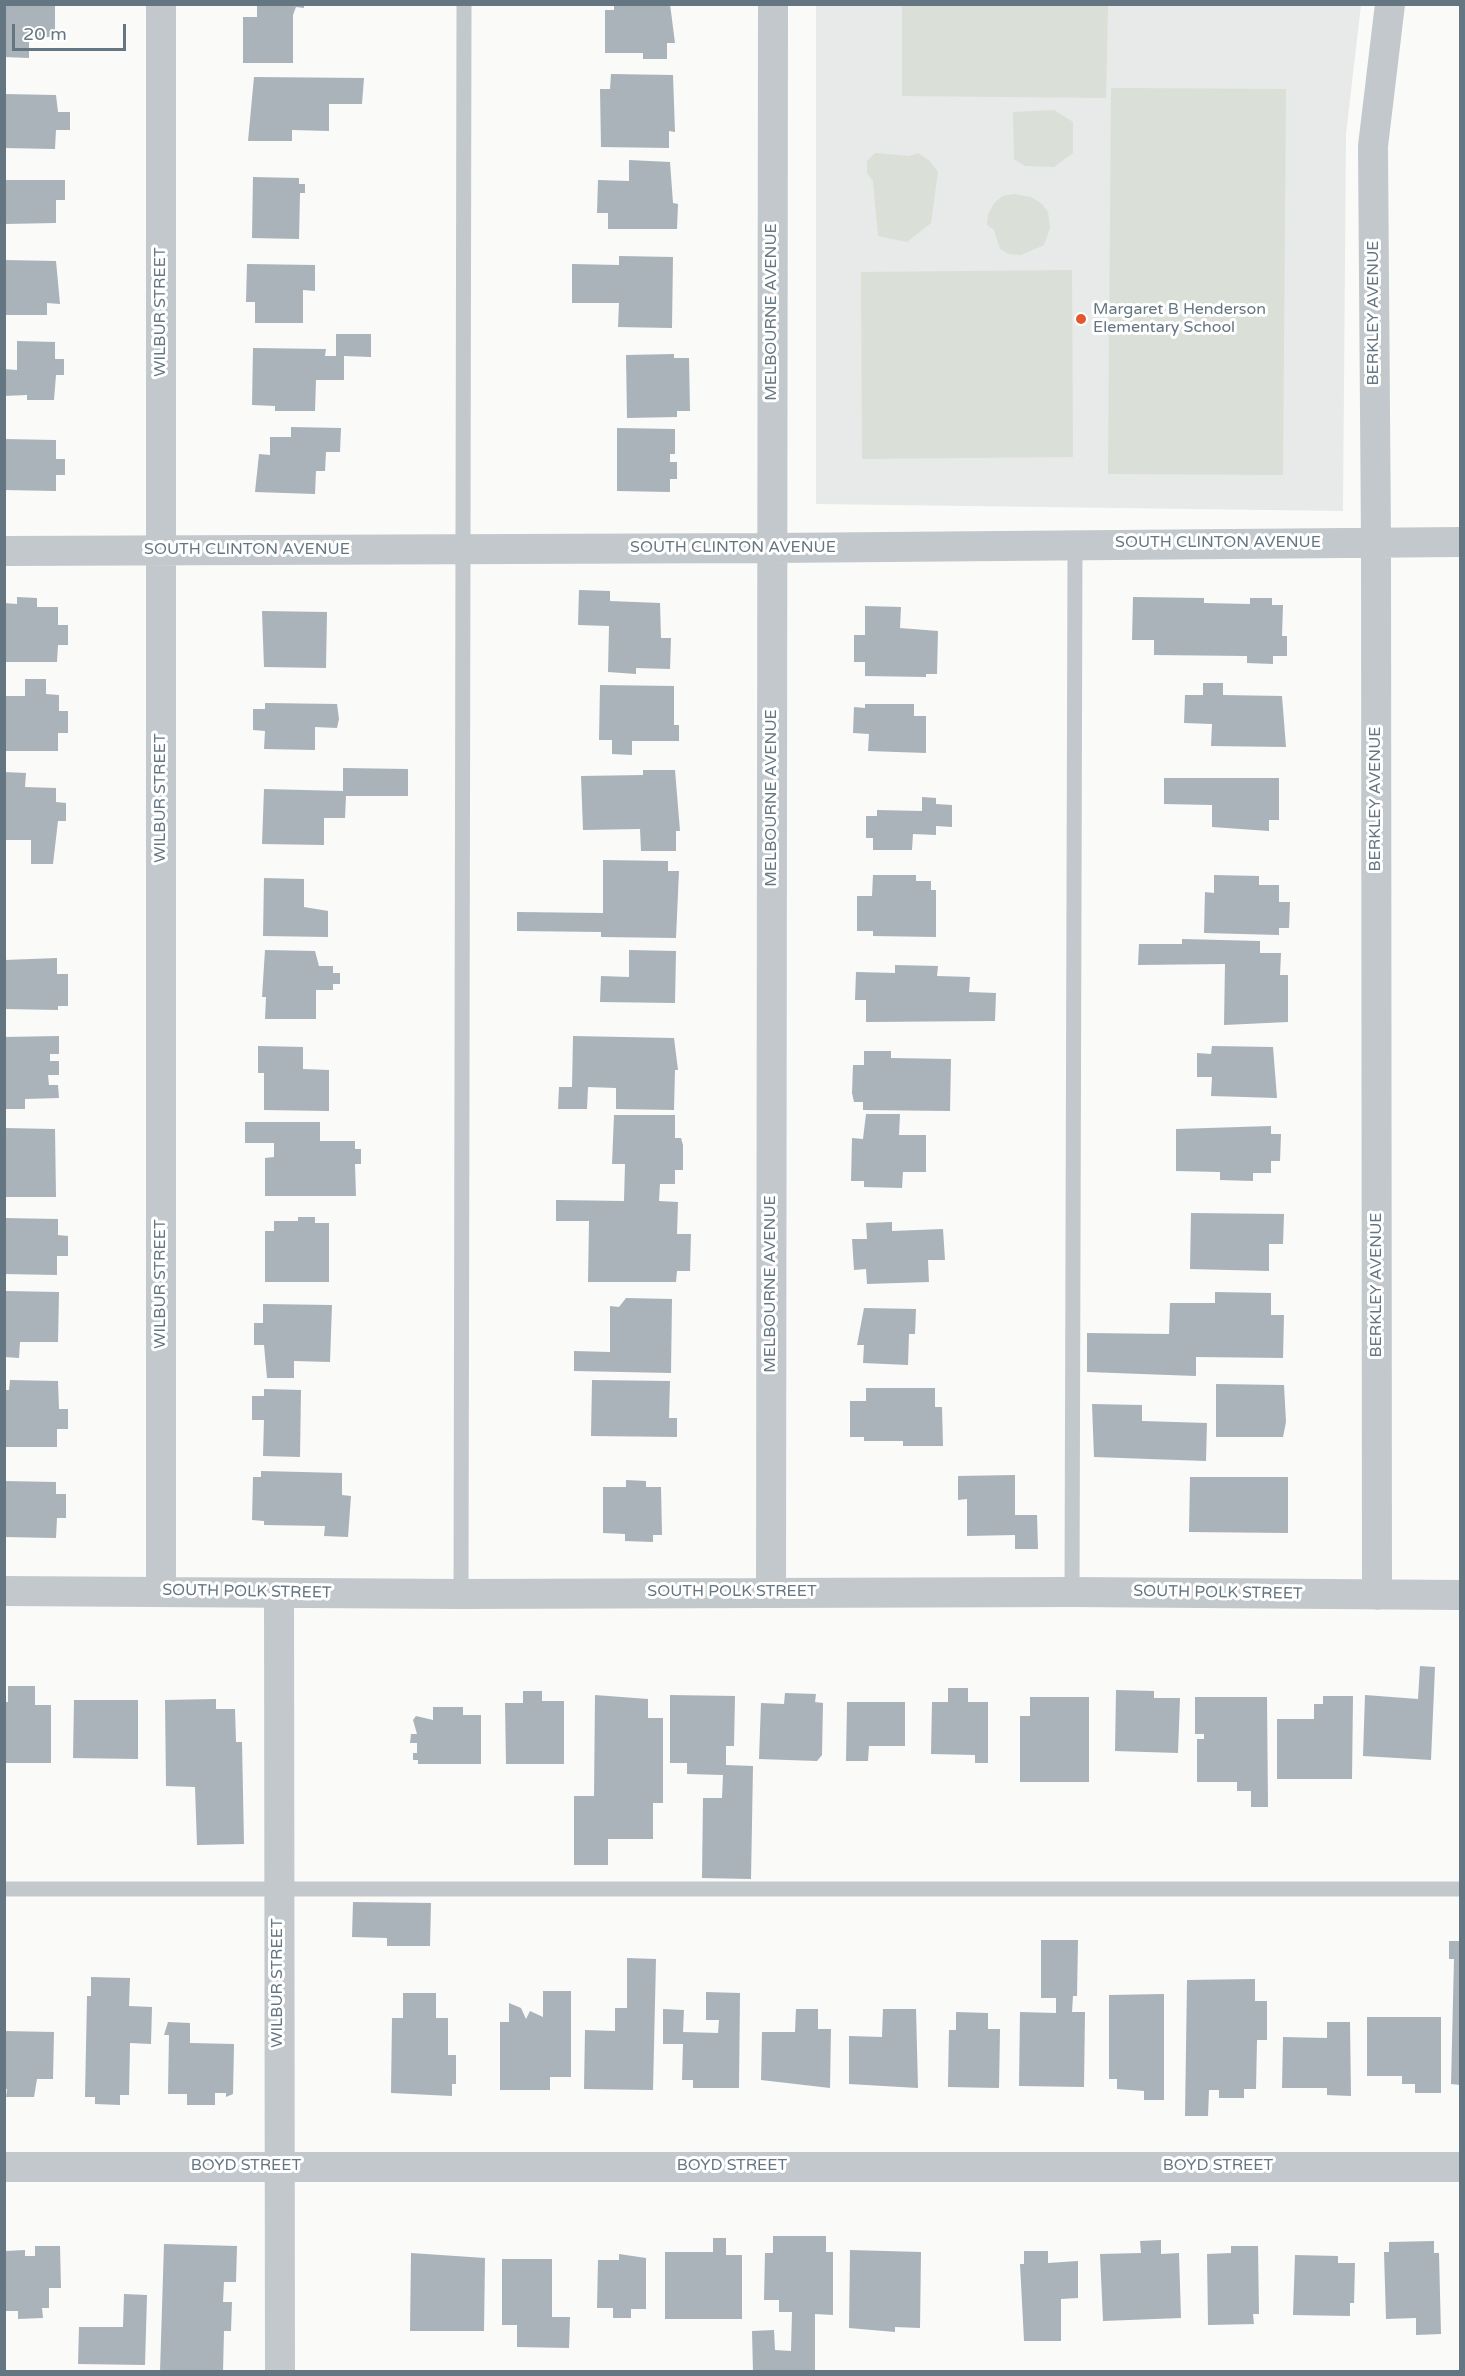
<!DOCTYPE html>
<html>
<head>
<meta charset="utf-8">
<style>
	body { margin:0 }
	#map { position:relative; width:1465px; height:2376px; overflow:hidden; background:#fafaf8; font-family:"Varela Round",sans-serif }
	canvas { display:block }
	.frame { position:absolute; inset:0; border:6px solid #657683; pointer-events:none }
	.scale { position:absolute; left:12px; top:24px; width:114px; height:27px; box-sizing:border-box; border:3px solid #657683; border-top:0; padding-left:8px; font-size:18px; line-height:21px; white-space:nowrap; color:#657683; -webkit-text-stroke:4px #fff; paint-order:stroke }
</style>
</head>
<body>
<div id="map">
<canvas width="1465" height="2376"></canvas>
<div class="frame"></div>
<div class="scale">20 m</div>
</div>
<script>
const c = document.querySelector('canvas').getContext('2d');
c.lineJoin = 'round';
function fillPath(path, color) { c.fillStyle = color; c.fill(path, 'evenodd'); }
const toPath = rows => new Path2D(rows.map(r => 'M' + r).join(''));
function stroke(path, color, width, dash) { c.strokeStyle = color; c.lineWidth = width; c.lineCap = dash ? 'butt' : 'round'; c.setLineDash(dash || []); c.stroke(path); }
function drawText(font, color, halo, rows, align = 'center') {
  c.font = font + ' "Varela Round",sans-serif'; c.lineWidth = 6; c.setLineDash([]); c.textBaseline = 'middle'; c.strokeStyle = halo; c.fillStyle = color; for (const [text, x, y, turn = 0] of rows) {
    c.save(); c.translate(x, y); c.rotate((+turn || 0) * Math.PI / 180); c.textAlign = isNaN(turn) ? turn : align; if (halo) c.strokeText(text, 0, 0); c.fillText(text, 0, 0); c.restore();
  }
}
fillPath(toPath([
	[816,5,1361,5,1346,134,1343,511,816,504]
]), '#e8e9e9');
fillPath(toPath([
	[902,5,1108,6,1106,98,902,96],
	[1111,88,1286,89,1283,475,1108,474],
	[1054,110,1073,122,1073,153,1054,167,1025,166,1014,159,1013,112],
	[875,153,909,156,918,153,930,161,938,172,931,223,907,242,878,236,873,181,867,173,867,161],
	[1014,194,1031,197,1042,204,1048,212,1050,228,1044,245,1021,255,1009,254,1000,249,994,230,987,225,988,214,995,202,1003,196],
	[1072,270,1073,457,862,459,861,272]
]), '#dadfd7');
fillPath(toPath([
	[4,4,55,4,55,37,29,37,29,58,4,57],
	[257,4,304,4,304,8,296,7,293,15,293,63,243,63,243,17,257,17],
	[614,4,670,4,675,43,667,43,667,59,643,59,643,53,605,53,605,10,614,10],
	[611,74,673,75,675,132,669,131,669,148,601,147,600,89,610,89],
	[254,77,364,78,362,104,329,104,329,131,292,130,292,141,248,141],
	[4,94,56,95,58,112,70,112,70,130,56,130,55,149,4,148],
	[629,160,670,162,673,203,678,204,677,229,608,229,608,213,597,213,598,180,629,181],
	[253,177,299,178,299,184,305,184,305,193,300,193,299,239,252,238],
	[5,180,65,180,65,200,56,200,56,223,5,224],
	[619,256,673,257,672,328,618,327,619,303,572,303,572,264,619,265],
	[4,260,56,261,60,304,47,303,47,315,4,315],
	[247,264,315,265,315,291,303,290,303,323,255,323,255,302,246,302],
	[336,334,371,334,371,357,344,356,344,380,316,380,315,411,275,411,275,406,252,405,253,348,326,349,325,356,336,356],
	[17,341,55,342,55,359,64,359,64,375,56,375,54,400,27,400,27,395,4,396,4,369,17,370],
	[674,354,674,358,689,358,690,411,677,411,677,417,627,418,626,355],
	[291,427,341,428,340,452,326,452,325,471,316,471,315,494,255,492,259,454,270,455,270,437,291,437],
	[617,428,675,429,675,454,670,454,670,462,677,462,677,479,670,479,670,492,617,491],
	[4,439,56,440,56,459,65,459,65,475,56,475,56,491,4,490],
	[579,590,610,591,610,601,660,603,661,638,671,638,670,669,636,668,636,674,608,672,609,626,578,625],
	[17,597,37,598,37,607,58,607,58,625,68,625,68,645,58,645,57,662,4,662,4,603,17,604],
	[1133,597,1204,598,1204,603,1250,604,1250,598,1272,598,1272,605,1283,605,1282,636,1287,636,1287,656,1273,656,1273,664,1247,663,1247,656,1154,655,1154,640,1132,640],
	[865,606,901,607,900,628,938,631,937,674,926,674,926,677,865,676,865,662,854,662,854,635,865,635],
	[262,611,327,612,326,668,264,667],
	[25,679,46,679,46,694,59,695,59,711,68,711,68,733,58,733,58,751,4,751,4,696,25,696],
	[1203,683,1223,683,1223,695,1282,696,1286,747,1211,746,1212,724,1184,723,1185,695,1203,695],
	[600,685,674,686,674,725,679,725,679,741,632,741,632,755,612,754,612,740,599,740],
	[265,703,337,704,339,719,337,728,315,727,315,750,264,749,265,731,253,730,253,709,265,709],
	[865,704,914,704,914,716,926,716,926,753,868,751,869,734,853,733,854,707,865,708],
	[343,768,408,769,408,796,346,796,345,818,324,818,324,845,262,844,264,789,343,791],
	[643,770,675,770,680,831,676,831,676,851,641,851,640,829,583,830,581,776,643,775],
	[4,772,26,773,25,787,56,788,56,802,66,803,66,821,58,821,53,864,31,864,31,840,4,840],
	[1164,778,1279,778,1279,820,1269,820,1269,831,1212,827,1212,805,1164,804],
	[922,797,936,798,936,804,952,805,952,827,936,826,936,835,913,834,912,850,873,850,873,838,866,838,866,816,877,816,877,810,922,811],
	[603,860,668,861,668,871,679,871,676,938,601,937,601,932,517,931,517,912,603,913],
	[873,875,916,875,916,881,931,881,931,890,936,890,936,937,873,936,873,931,857,931,857,896,872,896],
	[1214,875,1259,876,1259,885,1279,885,1279,902,1290,902,1289,928,1279,928,1279,935,1204,933,1205,892,1214,893],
	[264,878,304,879,304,907,328,911,328,937,263,936],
	[1182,939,1260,941,1260,953,1281,953,1280,975,1288,975,1288,1022,1224,1025,1225,964,1138,965,1139,944,1182,944],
	[265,950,315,951,319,966,333,966,333,973,340,973,340,984,333,984,333,990,316,990,316,1019,265,1019,266,997,262,997],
	[629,950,676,951,675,1003,600,1002,601,976,629,977],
	[57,958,57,974,68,974,68,1006,58,1006,58,1010,4,1009,4,960],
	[895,965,938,966,937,976,970,977,969,992,996,993,995,1021,866,1022,866,1000,855,1000,856,972,895,973],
	[59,1036,59,1054,50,1054,50,1061,59,1061,59,1075,48,1075,49,1085,58,1085,59,1098,25,1099,25,1109,4,1109,4,1037],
	[573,1036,674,1038,678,1070,675,1070,674,1110,616,1109,616,1088,588,1087,587,1109,558,1109,559,1087,572,1087],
	[258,1046,303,1047,303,1069,329,1070,329,1111,264,1110,264,1073,258,1073],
	[1212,1046,1273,1047,1277,1098,1211,1096,1212,1077,1197,1077,1197,1053,1211,1054],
	[864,1051,891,1051,891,1058,951,1059,950,1111,863,1110,863,1102,854,1102,852,1093,853,1065,864,1065],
	[866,1114,900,1114,899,1135,926,1135,926,1172,903,1172,902,1188,864,1187,864,1181,851,1181,852,1138,863,1139],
	[614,1115,675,1115,675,1138,681,1138,683,1145,683,1170,675,1170,675,1184,660,1184,659,1201,678,1202,677,1234,691,1234,690,1271,677,1271,676,1282,588,1282,589,1221,556,1221,556,1200,624,1201,625,1164,612,1164],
	[245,1122,320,1122,320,1141,355,1141,355,1149,361,1149,361,1164,355,1164,356,1196,265,1196,265,1158,274,1157,274,1143,245,1143],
	[1271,1126,1271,1134,1281,1134,1280,1161,1271,1161,1271,1173,1253,1173,1253,1181,1220,1180,1220,1172,1176,1171,1176,1129],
	[4,1128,55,1129,56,1197,4,1197],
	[1191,1213,1284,1214,1283,1244,1269,1244,1269,1271,1190,1269],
	[298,1217,315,1217,315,1223,329,1223,329,1282,265,1282,265,1231,274,1231,274,1221,298,1221],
	[4,1218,58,1219,58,1235,68,1236,68,1256,57,1256,57,1275,4,1274],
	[892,1222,892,1231,943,1229,945,1260,928,1260,929,1282,867,1284,866,1269,854,1270,852,1239,867,1239,866,1223],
	[5,1291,59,1292,58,1342,20,1342,19,1358,4,1357],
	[1215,1292,1271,1293,1271,1315,1284,1315,1283,1358,1196,1357,1196,1376,1087,1372,1087,1333,1169,1334,1170,1303,1215,1303],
	[626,1298,672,1299,671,1373,574,1371,574,1351,610,1352,610,1306,619,1307],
	[263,1304,332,1305,330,1362,294,1361,294,1378,267,1378,264,1345,254,1345,254,1323,263,1323],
	[864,1308,916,1309,915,1334,909,1334,908,1365,863,1363,864,1345,857,1345],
	[10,1380,58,1381,59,1409,68,1409,68,1429,57,1429,57,1447,4,1447,4,1390,9,1390],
	[592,1380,670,1381,669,1418,677,1418,677,1437,591,1436],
	[1216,1384,1284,1385,1286,1422,1283,1437,1216,1437],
	[866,1388,935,1388,935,1407,942,1407,943,1446,903,1446,903,1441,864,1441,864,1437,850,1437,850,1401,866,1401],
	[264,1389,301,1390,300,1457,263,1456,264,1420,252,1420,252,1396,264,1396],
	[1092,1404,1142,1405,1142,1421,1207,1423,1206,1461,1094,1457],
	[261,1471,342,1473,342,1495,351,1496,348,1537,324,1536,325,1526,264,1525,264,1521,252,1520,253,1477,261,1477],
	[1015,1475,1015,1515,1037,1515,1038,1549,1015,1549,1015,1535,967,1536,967,1499,958,1500,958,1476],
	[1190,1477,1288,1477,1288,1533,1189,1532],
	[626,1480,646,1481,646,1487,661,1487,662,1535,653,1535,653,1542,625,1541,625,1534,603,1533,603,1487,626,1487],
	[4,1481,56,1482,56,1494,66,1494,66,1518,57,1518,56,1538,4,1537],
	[1420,1666,1435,1667,1431,1760,1363,1756,1365,1695,1418,1699],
	[8,1686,35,1686,35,1705,51,1705,51,1763,4,1763,4,1702,8,1702],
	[948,1688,968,1688,968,1702,988,1702,988,1763,975,1763,975,1755,931,1754,932,1702,948,1702],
	[1116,1690,1154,1691,1154,1698,1180,1698,1178,1753,1115,1751],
	[523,1691,542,1691,542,1701,564,1701,564,1764,506,1764,505,1703,523,1703],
	[785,1693,816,1694,815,1702,823,1703,822,1755,817,1761,759,1759,761,1703,784,1704],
	[595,1695,648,1699,648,1718,663,1718,663,1803,653,1803,653,1839,608,1839,608,1865,574,1865,574,1796,594,1796],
	[670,1695,735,1696,734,1746,726,1746,726,1765,753,1766,751,1879,702,1878,703,1798,722,1798,723,1775,687,1774,687,1763,670,1763],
	[1323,1696,1353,1696,1352,1779,1277,1779,1277,1719,1314,1719,1314,1704,1323,1704],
	[1030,1697,1089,1697,1089,1782,1020,1782,1020,1716,1030,1716],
	[1195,1697,1267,1697,1268,1807,1251,1807,1251,1791,1237,1791,1237,1782,1197,1782,1197,1739,1204,1739,1204,1734,1195,1734],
	[216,1699,216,1709,235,1709,236,1742,242,1742,244,1844,197,1845,195,1787,166,1786,165,1700],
	[74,1700,138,1700,138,1759,73,1758],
	[847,1702,905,1702,905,1746,869,1746,868,1761,846,1761],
	[433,1707,463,1707,463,1715,481,1715,481,1764,418,1764,418,1760,413,1760,413,1753,417,1753,417,1743,410,1743,411,1734,417,1734,413,1720,416,1716,433,1720],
	[353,1902,431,1903,430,1946,387,1946,387,1938,352,1937],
	[1041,1940,1078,1940,1077,1996,1073,1996,1072,2012,1085,2012,1084,2087,1019,2086,1020,2012,1056,2013,1056,1998,1041,1998],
	[1449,1941,1460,1941,1460,2085,1451,2084,1454,1959,1449,1959],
	[627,1958,656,1959,653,2090,584,2089,585,2030,615,2031,615,2008,627,2008],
	[91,1977,130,1978,129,2006,152,2007,151,2044,130,2043,129,2095,120,2095,120,2105,95,2104,95,2097,85,2097,87,1996,91,1996],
	[1255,1979,1255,2001,1267,2001,1267,2040,1257,2040,1256,2089,1244,2089,1244,2098,1219,2098,1219,2090,1209,2090,1208,2116,1185,2116,1187,1980],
	[543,1991,571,1991,571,2077,550,2077,550,2090,500,2090,500,2022,509,2022,509,2003,521,2008,526,2019,530,2011,543,2017],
	[706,1992,740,1993,739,2088,693,2088,693,2080,682,2080,683,2044,663,2044,663,2009,684,2010,683,2032,718,2033,719,2020,706,2020],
	[403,1993,436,1993,436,2018,448,2018,448,2055,456,2055,456,2084,452,2084,452,2096,391,2093,392,2018,403,2018],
	[1164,1994,1164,2100,1144,2100,1144,2091,1117,2089,1117,2079,1109,2079,1109,1995],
	[796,2009,818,2009,818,2029,831,2029,830,2088,761,2080,762,2032,795,2032],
	[883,2009,916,2009,918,2088,849,2084,849,2036,882,2037],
	[956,2012,988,2013,988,2029,1000,2029,999,2088,948,2087,949,2030,956,2030],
	[1367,2017,1441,2017,1441,2093,1415,2093,1415,2084,1402,2084,1402,2076,1367,2076],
	[168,2022,190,2023,190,2043,234,2044,233,2094,226,2097,226,2093,215,2093,215,2105,187,2105,187,2094,168,2094,169,2035,164,2035],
	[1327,2022,1350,2022,1351,2096,1327,2095,1327,2088,1282,2088,1283,2037,1327,2038],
	[4,2031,54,2032,53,2079,37,2079,34,2097,6,2097,7,2089,4,2089],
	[773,2236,826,2236,826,2252,833,2252,833,2315,815,2314,815,2372,753,2372,752,2331,774,2330,775,2350,791,2351,792,2312,779,2312,779,2300,764,2300,765,2253,773,2253],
	[713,2238,726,2238,726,2255,742,2255,742,2319,665,2319,665,2252,713,2252],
	[1161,2240,1161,2254,1179,2253,1181,2318,1103,2321,1100,2254,1141,2253,1140,2241],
	[1434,2241,1434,2253,1439,2253,1441,2334,1416,2335,1416,2318,1386,2319,1384,2252,1389,2252,1389,2242],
	[164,2244,237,2246,236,2282,224,2282,223,2302,232,2302,231,2331,224,2331,223,2372,160,2372],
	[35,2246,60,2246,61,2288,49,2288,49,2308,42,2308,43,2318,18,2319,18,2311,4,2311,6,2251,25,2250,25,2256,35,2256],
	[1231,2246,1258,2246,1259,2314,1253,2314,1254,2324,1208,2325,1207,2254,1231,2253],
	[850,2250,921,2252,920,2328,895,2327,895,2332,849,2328],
	[1024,2251,1048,2251,1048,2263,1078,2261,1078,2298,1061,2299,1061,2341,1024,2341,1020,2264,1024,2264],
	[411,2253,485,2258,484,2331,410,2331],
	[619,2254,646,2258,646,2309,631,2309,631,2318,613,2318,613,2308,597,2308,598,2260,619,2260],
	[1295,2255,1338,2256,1338,2263,1355,2263,1354,2303,1350,2303,1350,2316,1293,2315],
	[502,2259,552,2259,552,2317,570,2317,569,2348,517,2347,517,2325,502,2325],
	[124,2294,147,2295,145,2365,78,2364,79,2327,123,2327]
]), '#aab3b9');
stroke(toPath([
	[1072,1592,1075,544],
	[461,1594,464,4],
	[4,1889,1460,1889]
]), '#c3c8cc', 15);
stroke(toPath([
	[161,4,161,1591],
	[4,551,772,548,1460,542],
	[4,1591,461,1594,1072,1592,1460,1595],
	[771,1592,773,4],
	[279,1594,280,2372],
	[1377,1595,1376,542,1373,146,1390,4],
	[4,2167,1460,2167]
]), '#c3c8cc', 30);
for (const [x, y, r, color] of [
	[1081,319,6,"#e4572e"]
]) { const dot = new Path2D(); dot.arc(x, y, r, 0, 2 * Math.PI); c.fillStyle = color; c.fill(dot); stroke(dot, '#fff', 2); }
drawText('16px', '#657683', '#fff', [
	["Margaret B Henderson",1093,310],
	["Elementary School",1093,328]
], 'left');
drawText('16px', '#657683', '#fff', [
	["WILBUR STREET",161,312,-90],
	["MELBOURNE AVENUE",772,312,-90],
	["BERKLEY AVENUE",1374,313,-90],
	["SOUTH CLINTON AVENUE",1218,543],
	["SOUTH CLINTON AVENUE",733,548],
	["SOUTH CLINTON AVENUE",247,550],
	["WILBUR STREET",161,798,-90],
	["MELBOURNE AVENUE",772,798,-90],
	["BERKLEY AVENUE",1376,799,-90],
	["WILBUR STREET",161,1284,-90],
	["MELBOURNE AVENUE",771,1284,-90],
	["BERKLEY AVENUE",1377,1285,-90],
	["SOUTH POLK STREET",247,1592,1],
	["SOUTH POLK STREET",732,1592],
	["SOUTH POLK STREET",1218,1593,1],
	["WILBUR STREET",278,1983,-90],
	["BOYD STREET",246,2166],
	["BOYD STREET",732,2166],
	["BOYD STREET",1218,2166]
]);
</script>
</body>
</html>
